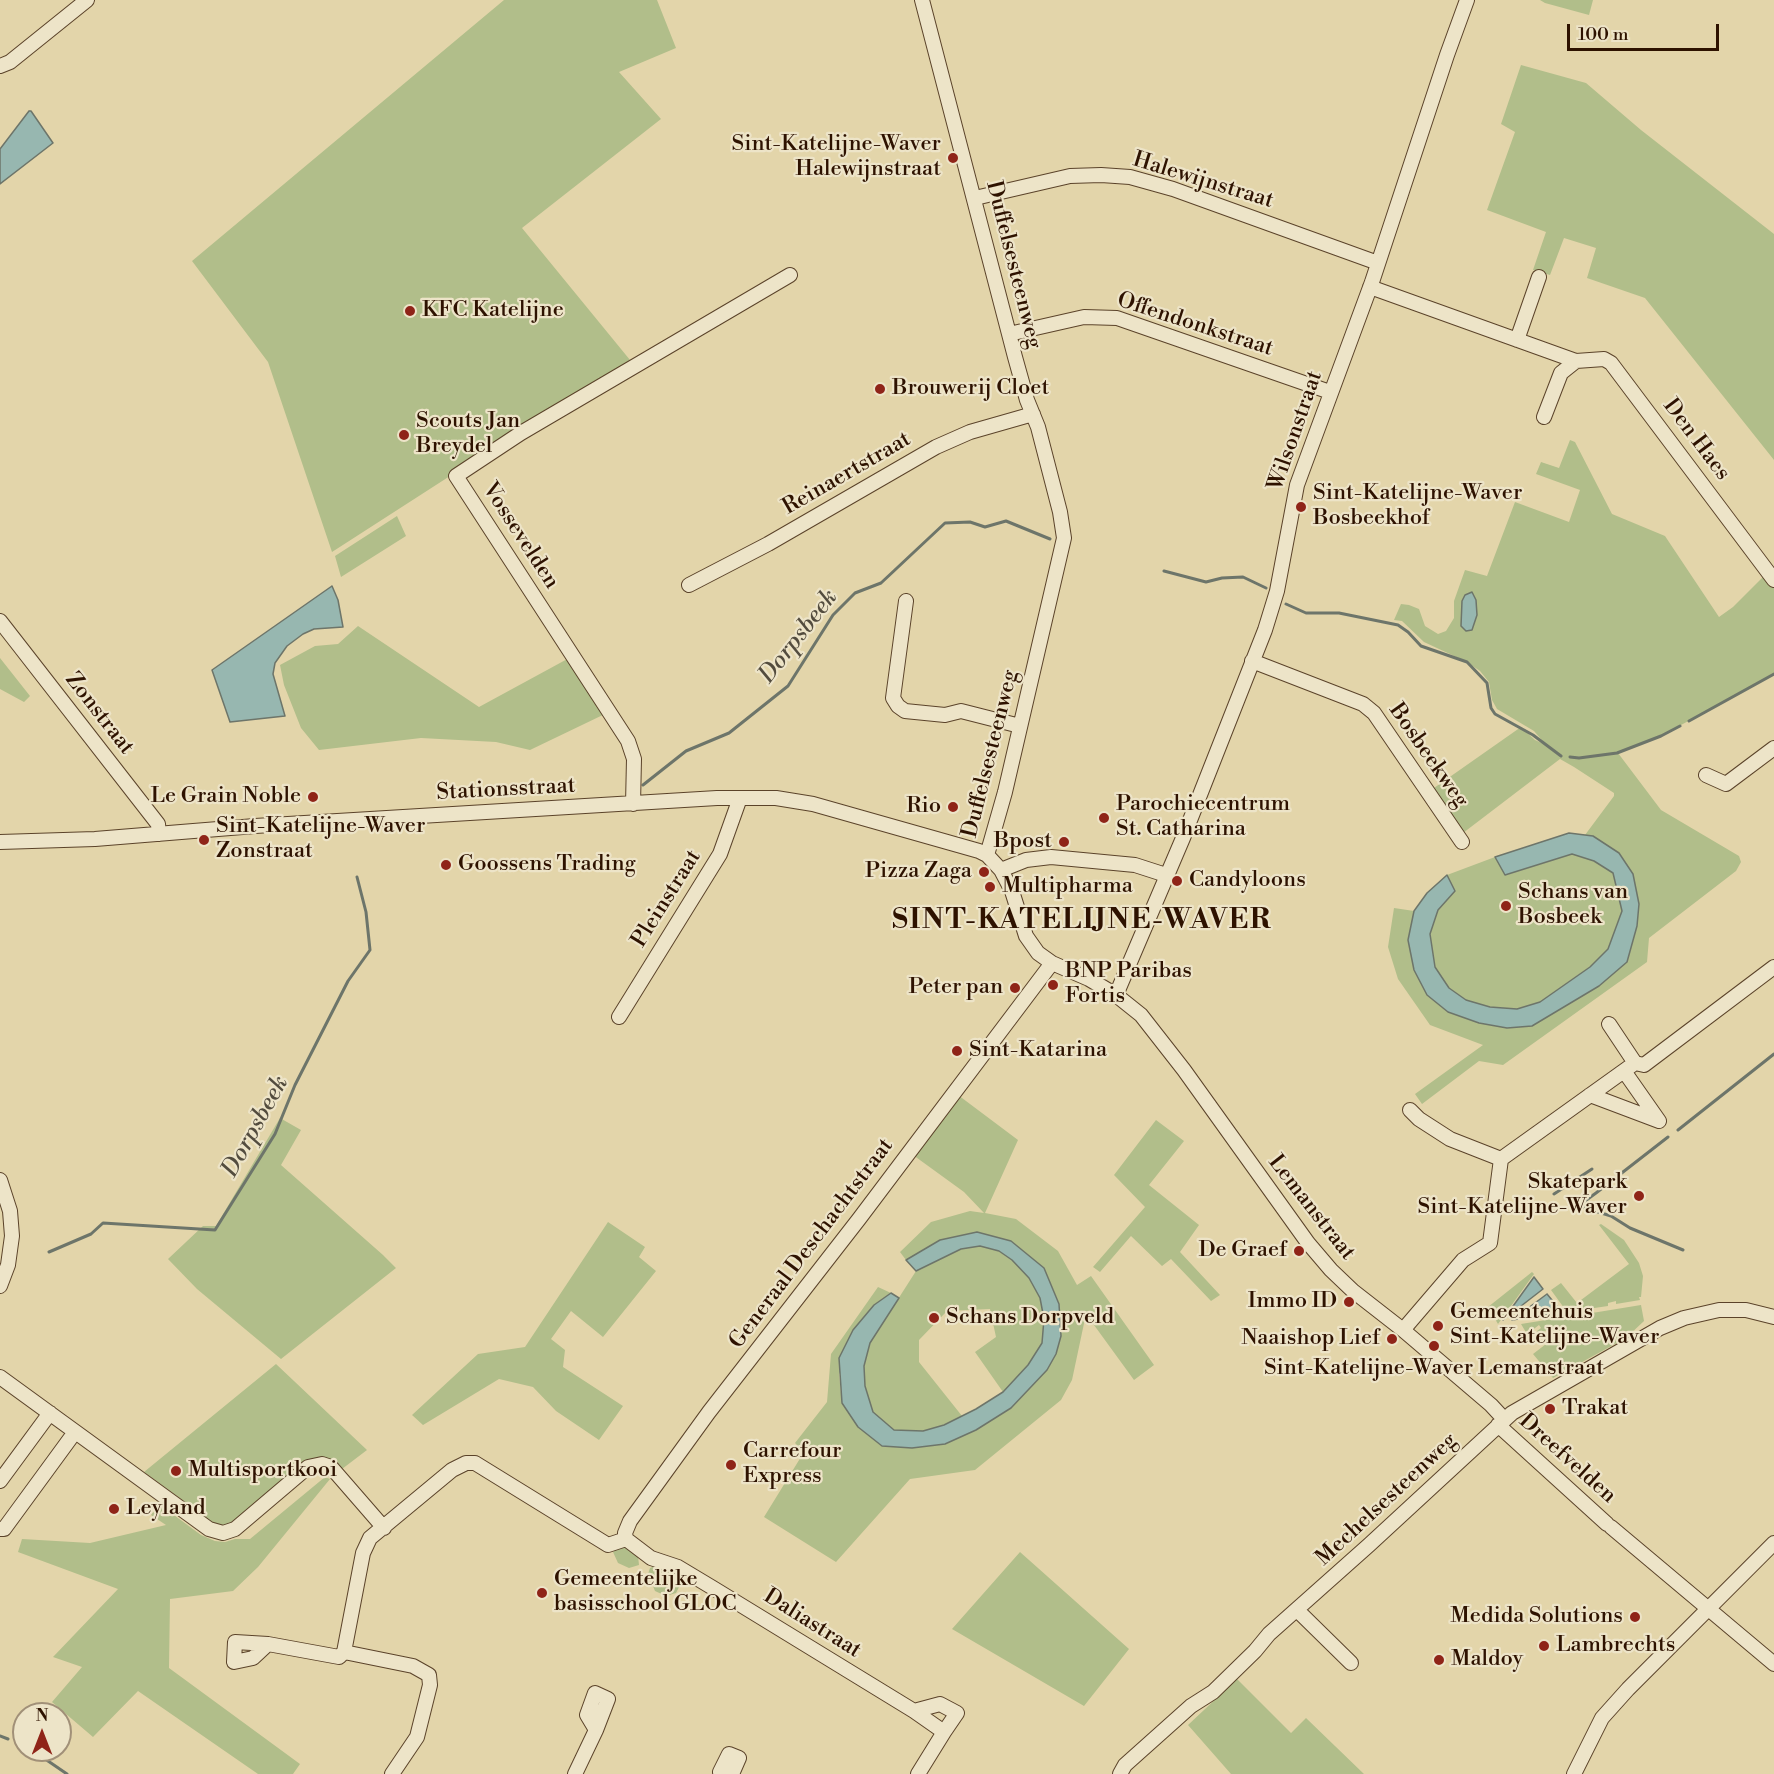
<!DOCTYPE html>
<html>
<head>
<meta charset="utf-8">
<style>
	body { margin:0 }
	#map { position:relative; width:1774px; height:1774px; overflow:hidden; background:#e3d5aa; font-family:"Libre Bodoni",serif }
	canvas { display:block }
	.north { position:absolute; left:12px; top:1702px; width:60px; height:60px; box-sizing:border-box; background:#ede4c8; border:2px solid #a19078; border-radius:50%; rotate:0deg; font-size:16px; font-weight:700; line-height:24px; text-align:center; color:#2e1200 }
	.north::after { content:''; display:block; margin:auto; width:21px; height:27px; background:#8f2418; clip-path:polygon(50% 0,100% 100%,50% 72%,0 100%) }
	.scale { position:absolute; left:1567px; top:24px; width:152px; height:27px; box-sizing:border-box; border:3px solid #2e1200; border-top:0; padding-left:8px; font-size:18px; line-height:21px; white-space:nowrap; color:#2e1200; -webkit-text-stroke:4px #ede4c8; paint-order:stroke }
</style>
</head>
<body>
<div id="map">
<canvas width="1774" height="1774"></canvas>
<div class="north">N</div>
<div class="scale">100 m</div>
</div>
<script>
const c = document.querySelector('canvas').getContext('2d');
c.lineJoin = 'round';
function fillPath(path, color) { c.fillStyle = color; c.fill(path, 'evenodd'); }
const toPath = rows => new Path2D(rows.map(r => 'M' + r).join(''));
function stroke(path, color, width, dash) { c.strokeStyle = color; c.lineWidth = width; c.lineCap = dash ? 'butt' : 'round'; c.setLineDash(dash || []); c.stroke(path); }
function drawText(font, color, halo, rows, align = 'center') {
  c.font = font + ' "Libre Bodoni",serif'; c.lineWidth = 4.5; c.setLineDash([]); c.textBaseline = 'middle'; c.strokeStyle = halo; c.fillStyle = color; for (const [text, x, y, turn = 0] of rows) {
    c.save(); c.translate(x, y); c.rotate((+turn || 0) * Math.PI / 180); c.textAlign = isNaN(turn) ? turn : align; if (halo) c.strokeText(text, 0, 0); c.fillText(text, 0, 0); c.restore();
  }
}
fillPath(toPath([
	[504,0,657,0,676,48,619,72,661,119,522,228,630,360,332,552,268,362,192,261],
	[1540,0,1593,0,1589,15,1545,3],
	[1521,65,1586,83,1641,130,1774,234,1774,460,1645,298,1587,278,1596,248,1564,238,1550,275,1533,270,1546,232,1487,210,1515,132,1501,124],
	[1570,440,1575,442,1612,514,1665,536,1719,617,1733,607,1765,575,1774,588,1774,674,1661,736,1618,753,1661,810,1739,856,1741,862,1736,871,1649,938,1647,962,1503,1065,1479,1061,1422,1104,1415,1094,1483,1045,1430,1025,1398,979,1388,947,1394,908,1414,911,1408,940,1414,970,1507,1028,1532,1026,1599,986,1627,962,1637,926,1639,904,1593,836,1585,835,1614,796,1614,793,1574,767,1560,759,1463,833,1434,788,1521,727,1535,740,1546,745,1534,731,1497,709,1492,700,1489,682,1480,671,1467,662,1424,642,1402,621,1394,620,1401,604,1409,605,1419,609,1425,626,1438,634,1446,631,1454,618,1454,601,1465,570,1487,576,1515,502,1569,522,1580,490,1536,474,1541,462,1559,468],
	[397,516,406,536,341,577,335,556],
	[358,626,479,707,571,657,607,713,530,750,496,742,421,738,319,750,301,728,284,685,280,665,315,646,338,644],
	[0,658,30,696,24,702,0,689],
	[1572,854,1594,861,1613,873,1622,911,1608,949,1590,967,1540,1002,1517,1009,1490,1007,1466,1000,1449,988,1435,967,1430,934,1438,910,1455,891,1447,875,1495,857,1506,875],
	[958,1095,1018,1140,985,1213,1016,1219,1058,1251,1077,1285,1091,1276,1154,1365,1134,1380,1086,1314,1072,1380,1061,1400,975,1470,910,1479,836,1562,764,1517,804,1452,795,1443,827,1402,831,1354,878,1287,891,1293,874,1305,839,1374,842,1403,858,1427,882,1446,976,1430,1011,1408,1047,1370,1061,1336,1059,1303,1044,1268,1011,1241,940,1240,906,1260,900,1252,931,1222,970,1211,984,1213,964,1192,913,1155],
	[280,1118,301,1130,281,1165,383,1255,396,1268,281,1359,197,1289,168,1259,203,1226,216,1226],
	[1156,1120,1184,1141,1149,1185,1199,1225,1180,1252,1220,1295,1211,1301,1171,1259,1162,1266,1131,1236,1100,1272,1093,1267,1145,1207,1114,1175],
	[608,1222,645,1247,639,1257,656,1271,603,1337,571,1311,551,1339,565,1350,563,1367,623,1406,599,1440,556,1411,533,1387,499,1379,423,1425,412,1415,478,1354,525,1347],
	[1601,1224,1624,1240,1639,1263,1643,1276,1641,1297,1639,1297,1640,1300,1616,1304,1616,1301,1608,1303,1608,1306,1567,1312,1551,1290,1561,1283,1577,1303,1629,1264,1599,1225],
	[980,1246,999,1251,1012,1260,1029,1278,1040,1298,1044,1319,1042,1343,1028,1365,1003,1392,975,1352,996,1337,990,1309,947,1311,919,1340,919,1362,962,1416,944,1425,923,1431,894,1430,873,1412,865,1386,864,1366,870,1343,916,1271,960,1249],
	[1532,1272,1534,1274,1498,1324,1488,1307],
	[1641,1305,1644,1321,1626,1338,1553,1378,1533,1354,1546,1344,1542,1338,1550,1331,1548,1329,1539,1335,1537,1331,1541,1328,1539,1325,1527,1334,1521,1324,1577,1315,1578,1319,1587,1317,1586,1314],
	[276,1364,367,1450,342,1469,330,1459,314,1459,235,1523,224,1526,214,1523,144,1472],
	[325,1477,330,1479,258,1567,233,1591,170,1599,169,1668,300,1764,293,1774,258,1774,138,1691,93,1737,52,1702,82,1667,53,1657,118,1589,18,1552,22,1539,90,1543,166,1525,151,1515,159,1504,201,1535,215,1541,225,1542,235,1539,250,1539],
	[620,1546,627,1547,638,1556,639,1565,629,1568,618,1563,613,1552],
	[1020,1552,1129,1649,1084,1706,952,1629],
	[655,1566,679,1574,681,1583,676,1593,666,1596,655,1591,648,1574,650,1568],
	[1237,1679,1291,1733,1306,1718,1364,1774,1231,1774,1188,1725]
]), '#b1be8a');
const water = toPath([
	[29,111,31,111,53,143,0,184,0,149,29,111],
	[332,586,338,600,343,627,314,629,303,634,287,646,275,663,273,674,285,716,230,722,212,670,332,586],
	[1472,592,1476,600,1477,615,1472,630,1466,631,1461,626,1462,601,1465,595,1472,592],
	[1569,833,1593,836,1619,853,1633,874,1639,904,1637,926,1627,962,1599,986,1532,1026,1507,1028,1479,1023,1448,1012,1427,995,1414,970,1408,940,1414,911,1427,893,1447,875,1455,891,1438,910,1430,934,1435,967,1449,988,1466,1000,1490,1007,1517,1009,1540,1002,1590,967,1608,949,1622,911,1613,873,1594,861,1572,854,1505,875,1495,857,1569,833],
	[977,1232,1011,1241,1044,1268,1059,1304,1061,1336,1056,1354,1047,1370,1011,1408,976,1430,945,1444,912,1448,882,1446,858,1427,842,1403,839,1358,853,1330,874,1305,891,1293,899,1298,870,1343,864,1366,865,1386,873,1412,894,1430,923,1431,944,1425,976,1409,1003,1392,1028,1365,1042,1343,1044,1319,1040,1298,1029,1278,1012,1260,999,1251,980,1246,961,1249,916,1271,906,1260,940,1240,977,1232],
	[1534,1277,1543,1289,1503,1320,1534,1277],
	[1547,1294,1562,1312,1512,1320,1547,1294]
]);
fillPath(water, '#97b7b0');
stroke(water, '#6d756a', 1.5);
stroke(toPath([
	[1164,571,1206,582,1222,578,1243,577,1266,588],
	[1286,604,1306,613,1339,613,1398,625,1408,632,1421,646,1467,662,1487,683,1491,708,1495,714,1533,735,1561,756],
	[1689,721,1774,674],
	[1570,757,1579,758,1617,753,1661,736,1680,726],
	[643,785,686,751,729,733,788,686,833,615,855,593,881,583,945,523,970,522,985,527,1006,521,1050,539],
	[1678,1130,1774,1054],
	[1668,1137,1596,1193,1585,1201,1584,1206,1585,1208,1611,1216,1630,1228,1683,1250],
	[1554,1194,1592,1169],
	[49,1252,91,1234,103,1223,215,1230,275,1134,295,1085,348,981,370,950,366,912,357,877],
	[0,1736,8,1739],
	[22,1743,24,1744],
	[32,1750,67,1774]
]), '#6d756a', 3);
const minor = toPath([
	[922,0,1015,357,1027,400,1038,427,1060,512,1064,538,1005,792,987,855],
	[0,66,10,62,87,0],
	[975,198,1070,176,1101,175,1130,177,1173,189,1378,263],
	[1370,287,1576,361,1604,359,1611,363,1774,580],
	[1009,334,1084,317,1117,318,1330,392],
	[1517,340,1539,277],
	[1544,417,1561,373,1576,361],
	[689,585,768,544,936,447,970,432,1033,414],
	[906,601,893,698,898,706,905,711,945,715,961,711,1020,726],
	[0,621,158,824,159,834],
	[1252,661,1363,704,1374,713,1462,842],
	[1706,775,1726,784,1774,748],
	[633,804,634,759,628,741,456,476,521,433,790,275],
	[0,842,95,839,255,826,717,798,776,798,813,804,979,851,987,855,1001,870,1012,891,1026,936,1038,953,1052,963,1089,979,1116,995,1141,1015,1184,1070,1308,1243,1331,1270,1353,1291,1403,1330,1491,1405,1504,1419],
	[1001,870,1026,860,1051,857,1135,865,1166,875],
	[1116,995,1183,838,1265,630,1277,591,1297,485,1372,282,1447,55,1467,0],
	[619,1017,720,854,740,798],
	[1609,1024,1635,1063],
	[1624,1071,1659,1121],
	[1590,1095,1659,1121],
	[1501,1159,1635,1063,1644,1065,1774,967],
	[0,1180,10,1211,12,1236,8,1265,0,1286],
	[1403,1330,1463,1260,1490,1243,1501,1159,1450,1139,1419,1119,1410,1110],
	[0,1377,209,1529,223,1533,235,1529,308,1467,322,1464,331,1467,384,1528],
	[1498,1425,1607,1524],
	[0,1481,50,1413],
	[1611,1527,1774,1664],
	[0,1529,4,1529,75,1432],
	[626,1539,625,1533,630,1521,709,1412,859,1219,1052,963],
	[626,1539,651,1558,678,1567,713,1588,914,1711,944,1732,918,1774],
	[1297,1610,1351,1663],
	[268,1644,253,1658,234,1662,235,1642,268,1644,339,1657,344,1652],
	[914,1711,940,1704,957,1713,944,1732],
	[392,1774,417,1737,430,1685,429,1675,413,1666,344,1652,363,1553,370,1538,452,1470,466,1463,475,1463,608,1545,626,1539],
	[575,1774,596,1730,608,1699,595,1693,587,1715,596,1730],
	[721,1774,720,1772,729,1754,739,1758,732,1774],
	[1120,1774,1125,1765,1191,1706,1213,1692,1255,1651,1269,1634,1369,1545,1512,1413,1660,1328,1684,1318,1719,1310,1746,1310,1774,1317],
	[1574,1774,1602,1718,1628,1689,1774,1543]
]);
stroke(minor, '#5b432a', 16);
stroke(minor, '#ede4c8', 14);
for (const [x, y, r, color] of [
	[953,158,6,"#8f2418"],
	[410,311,6,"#8f2418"],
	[880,389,6,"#8f2418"],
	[404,435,6,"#8f2418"],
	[1301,507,6,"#8f2418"],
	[313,797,6,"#8f2418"],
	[953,807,6,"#8f2418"],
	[1104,818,6,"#8f2418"],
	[204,840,6,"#8f2418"],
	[1064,842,6,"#8f2418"],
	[446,865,6,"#8f2418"],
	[984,872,6,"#8f2418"],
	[1177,881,6,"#8f2418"],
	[990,887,6,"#8f2418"],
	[1506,906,6,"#8f2418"],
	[1053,985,6,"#8f2418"],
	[1015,988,6,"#8f2418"],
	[957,1051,6,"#8f2418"],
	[1639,1196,6,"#8f2418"],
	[1299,1251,6,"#8f2418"],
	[1349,1302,6,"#8f2418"],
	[934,1318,6,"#8f2418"],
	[1438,1326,6,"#8f2418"],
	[1392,1339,6,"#8f2418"],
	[1434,1346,6,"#8f2418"],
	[1550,1409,6,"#8f2418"],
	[731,1465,6,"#8f2418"],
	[176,1471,6,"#8f2418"],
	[114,1509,6,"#8f2418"],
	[542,1593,6,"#8f2418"],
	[1635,1617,6,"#8f2418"],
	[1544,1646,6,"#8f2418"],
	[1439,1660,6,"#8f2418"]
]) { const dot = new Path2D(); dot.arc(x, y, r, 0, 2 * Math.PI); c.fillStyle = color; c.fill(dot); stroke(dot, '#ede4c8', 2); }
drawText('22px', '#2e1200', '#ede4c8', [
	["Sint-Katelijne-Waver",941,145,"right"],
	["Halewijnstraat",941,170,"right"],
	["KFC Katelijne",422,311],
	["Brouwerij Cloet",892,389],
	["Scouts Jan",416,422],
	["Breydel",416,447],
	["Sint-Katelijne-Waver",1313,494],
	["Bosbeekhof",1313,519],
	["Le Grain Noble",301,797,"right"],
	["Parochiecentrum",1116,805],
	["St. Catharina",1116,830],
	["Rio",941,807,"right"],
	["Sint-Katelijne-Waver",216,827],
	["Zonstraat",216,852],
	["Bpost",1052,842,"right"],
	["Goossens Trading",458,865],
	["Pizza Zaga",972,872,"right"],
	["Candyloons",1189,881],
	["Multipharma",1002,887],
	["Schans van",1518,893],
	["Bosbeek",1518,918],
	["BNP Paribas",1065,972],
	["Fortis",1065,997],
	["Peter pan",1003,988,"right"],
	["Sint-Katarina",969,1051],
	["Skatepark",1627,1183,"right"],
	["Sint-Katelijne-Waver",1627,1208,"right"],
	["De Graef",1287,1251,"right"],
	["Immo ID",1337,1302,"right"],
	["Gemeentehuis",1450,1313],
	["Sint-Katelijne-Waver",1450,1338],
	["Schans Dorpveld",946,1318],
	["Naaishop Lief",1380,1339,"right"],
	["Sint-Katelijne-Waver Lemanstraat",1434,1369,"center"],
	["Trakat",1562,1409],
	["Carrefour",743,1452],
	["Express",743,1477],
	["Multisportkooi",188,1471],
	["Leyland",126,1509],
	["Gemeentelijke",554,1580],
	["basisschool GLOC",554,1605],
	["Medida Solutions",1623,1617,"right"],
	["Lambrechts",1556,1646],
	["Maldoy",1451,1660]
], 'left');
drawText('22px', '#2e1200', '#ede4c8', [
	["Halewijnstraat",1203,181,17],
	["Duffelsesteenweg",1013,265,76],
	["Offendonkstraat",1195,325,18],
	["Wilsonstraat",1296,431,-71],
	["Den Haes",1696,440,53],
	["Reinaertstraat",847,474,-30],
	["Vossevelden",520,536,57],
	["Zonstraat",99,714,52],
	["Duffelsesteenweg",991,754,-76],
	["Bosbeekweg",1428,756,55],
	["Stationsstraat",506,790,-3],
	["Pleinstraat",667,899,-58],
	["Lemanstraat",1311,1208,52],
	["Generaal Deschachtstraat",812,1244,-53],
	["Dreefvelden",1567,1459,42],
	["Mechelsesteenweg",1387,1500,-43],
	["Daliastraat",812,1624,32]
]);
drawText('italic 24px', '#534c3e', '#ede4c8', [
	["Dorpsbeek",799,637,-52],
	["Dorpsbeek",256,1127,-61]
]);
c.letterSpacing = '1.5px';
drawText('bold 28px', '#2e1200', '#ede4c8', [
	["SINT-KATELIJNE-WAVER",1082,921]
]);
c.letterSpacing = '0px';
</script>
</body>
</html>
